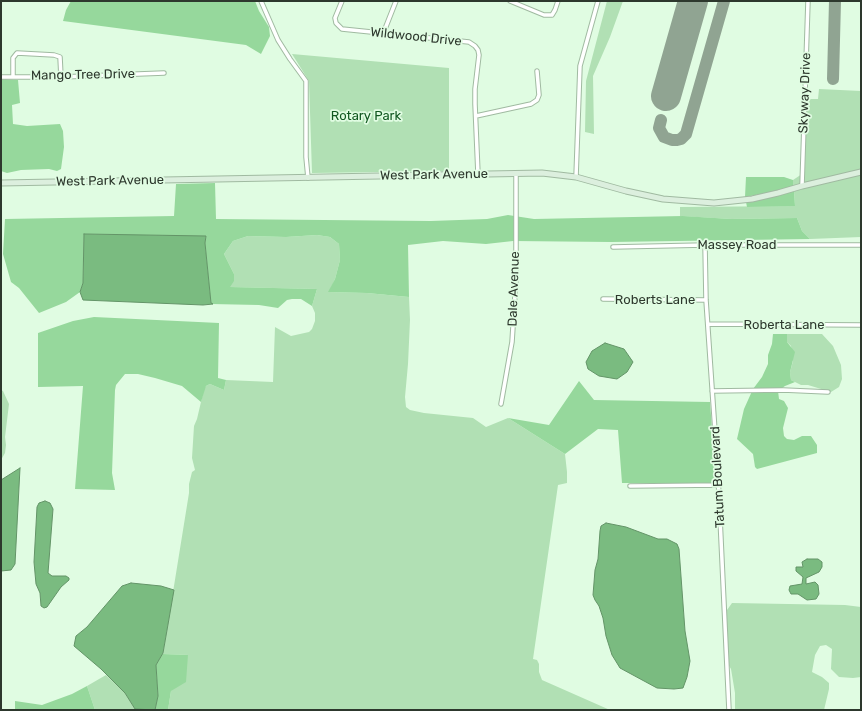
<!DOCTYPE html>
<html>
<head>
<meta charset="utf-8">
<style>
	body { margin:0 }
	#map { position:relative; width:862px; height:711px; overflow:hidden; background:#e0fce2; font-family:Rubik,sans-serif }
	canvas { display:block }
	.frame { position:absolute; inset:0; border:2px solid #2d382d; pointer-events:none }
</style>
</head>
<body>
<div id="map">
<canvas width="862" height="711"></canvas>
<div class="frame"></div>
</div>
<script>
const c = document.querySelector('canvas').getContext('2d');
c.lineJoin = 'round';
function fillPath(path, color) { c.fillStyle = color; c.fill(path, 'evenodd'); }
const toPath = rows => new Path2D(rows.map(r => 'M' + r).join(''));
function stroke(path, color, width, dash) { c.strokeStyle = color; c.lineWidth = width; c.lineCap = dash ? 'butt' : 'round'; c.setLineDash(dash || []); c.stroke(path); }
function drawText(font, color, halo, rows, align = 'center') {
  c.font = font + ' Rubik,sans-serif'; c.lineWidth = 3.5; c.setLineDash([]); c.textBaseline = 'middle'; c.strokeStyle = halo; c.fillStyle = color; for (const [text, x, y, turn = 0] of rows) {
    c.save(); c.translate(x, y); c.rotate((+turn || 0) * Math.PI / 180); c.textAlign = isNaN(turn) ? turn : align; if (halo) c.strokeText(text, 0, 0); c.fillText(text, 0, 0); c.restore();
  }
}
fillPath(toPath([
	[607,1,623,1,610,37,593,76,594,134,585,132,586,81],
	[292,54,449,68,449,171,312,173,309,81],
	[819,89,861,91,861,169,793,186,793,180,805,172,806,99,818,99],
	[861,174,861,237,810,239,802,231,797,218,731,219,680,216,680,207,795,206,794,191],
	[317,235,330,237,339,244,340,260,335,279,329,292,367,293,409,297,410,320,408,364,405,397,406,407,410,410,424,413,473,418,486,427,508,418,565,454,567,472,567,483,558,485,533,659,537,660,539,664,539,672,542,680,610,710,168,710,171,691,188,655,163,654,189,493,189,484,192,472,195,470,192,458,194,426,197,419,204,389,206,386,210,384,224,390,226,380,273,382,275,327,291,336,309,332,312,329,315,321,315,313,312,306,317,289,229,287,234,274,224,254,233,241,248,236,286,237],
	[787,334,822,334,833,346,841,365,842,379,839,387,831,392,808,385,801,385,791,380,790,372,793,361,791,346,787,342],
	[1,390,3,391,9,404,5,437,6,445,5,453,1,460],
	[732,603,845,605,861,607,861,677,853,678,839,677,831,669,832,649,826,645,820,646,815,655,812,672,822,677,829,683,829,689,824,710,735,710,735,693,731,669,725,659,727,610],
	[106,675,125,693,135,709,137,710,95,710,87,686]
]), '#b1e0b4');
fillPath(toPath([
	[71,1,255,1,259,11,269,27,270,36,261,54,246,45,63,21,66,10],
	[1,79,18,80,20,103,12,105,13,124,27,126,60,124,63,131,64,147,61,169,57,171,49,169,21,170,7,173,1,171],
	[746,177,784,177,793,180,793,186,777,191,745,197],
	[215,183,216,219,431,221,487,219,508,215,534,219,683,216,731,219,797,218,802,231,810,239,611,242,513,241,486,244,443,241,408,245,409,297,367,293,328,292,335,279,340,260,339,244,330,237,317,235,286,237,248,236,233,241,224,254,234,274,234,281,230,287,317,289,312,306,301,299,292,299,287,300,278,308,259,305,211,304,205,243,206,237,84,234,83,283,80,292,66,302,39,313,19,288,11,282,3,254,5,219,174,216,176,184],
	[794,191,795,206,747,207,746,202,778,196],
	[94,317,219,323,218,378,226,380,224,390,210,384,206,386,201,402,182,386,155,378,138,374,125,374,116,385,115,390,112,473,115,490,75,489,83,386,38,387,38,333,73,321],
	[773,334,787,334,787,342,795,352,790,372,791,380,795,382,785,386,778,391,779,399,784,401,788,408,783,428,784,436,787,439,794,440,802,436,811,436,817,445,817,453,757,469,755,467,753,454,737,439,744,409,753,389,762,377,768,364,768,355,772,344],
	[579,381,594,400,710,402,716,483,622,483,618,430,598,429,565,454,508,418,549,425],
	[163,653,163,654,188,655,186,682,171,691,168,710,155,710,158,696,156,665],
	[87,686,95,710,15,710,15,701,42,705,72,694]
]), '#96d89c');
const water = toPath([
	[84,234,206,236,205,243,211,303,213,304,203,305,83,300,80,292,83,283,84,234],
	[605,343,624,349,633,362,627,372,617,379,599,376,588,369,586,362,592,351,605,343],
	[20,468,15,564,11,570,1,571,1,480,20,468],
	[45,501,50,503,53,509,48,573,52,576,66,576,69,578,69,580,61,587,47,607,44,608,41,606,40,593,36,584,34,562,37,507,39,503,45,501],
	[606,523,626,527,658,539,667,539,677,544,679,549,685,631,690,661,687,677,683,688,674,689,657,688,620,668,612,655,606,636,603,618,599,606,595,600,593,595,595,570,598,559,600,531,601,526,606,523],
	[807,559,818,559,822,562,822,567,819,572,806,578,806,584,815,582,818,585,819,594,816,599,807,600,798,594,791,594,789,590,790,586,802,584,803,577,796,571,796,567,803,567,802,562,807,559],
	[131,583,161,586,174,590,163,653,156,665,158,696,155,710,135,709,125,693,101,669,74,646,76,636,87,627,122,586,131,583]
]);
fillPath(water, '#7abb80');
stroke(water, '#639467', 1);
stroke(toPath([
	[833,79,835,1],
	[661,120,659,128,664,137,672,140,677,140,681,139,686,134,724,1]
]), '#90a492', 12);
stroke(toPath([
	[666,96,693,1]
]), '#90a492', 30);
const street = toPath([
	[261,1,278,40,290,59,306,81,306,157,308,178],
	[342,1,335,18,336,23,342,29,469,42,475,46,478,50,479,55,475,89,475,104,478,174],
	[510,1,544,15,552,15,555,10,558,1],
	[383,34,396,1],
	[13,76,13,58,17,53,54,55,60,57,61,77],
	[1,77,61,77,164,73],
	[476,116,531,104,537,100,539,95,537,71],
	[576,177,580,66,598,1],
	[802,186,808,1],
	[705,245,706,300,718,475,729,710],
	[613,247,705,245,861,245],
	[603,299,706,300],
	[708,324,861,325],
	[712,391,783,390,828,392],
	[501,404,512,342,516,280,516,174],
	[630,486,719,485]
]);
const secondary = toPath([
	[1,183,542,173,576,177,626,191,663,199,714,203,752,199,778,193,802,186,861,172]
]);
stroke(street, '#a0baa1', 5.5);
stroke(secondary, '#a0baa1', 7);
stroke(street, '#fff', 3.5);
stroke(secondary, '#dcefde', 5);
drawText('13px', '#2d382d', '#e0fce2', [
	["Wildwood Drive",416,37,6],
	["Mango Tree Drive",83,75,-1],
	["Skyway Drive",805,93,-88],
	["West Park Avenue",434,175,-1],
	["West Park Avenue",110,181,-1],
	["Massey Road",737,245],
	["Dale Avenue",514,289,-88],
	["Roberts Lane",655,300],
	["Roberta Lane",784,325],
	["Tatum Boulevard",718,477,-93]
]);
drawText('13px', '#105720', '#e0fce2', [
	["Rotary Park",366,116]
]);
</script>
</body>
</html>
